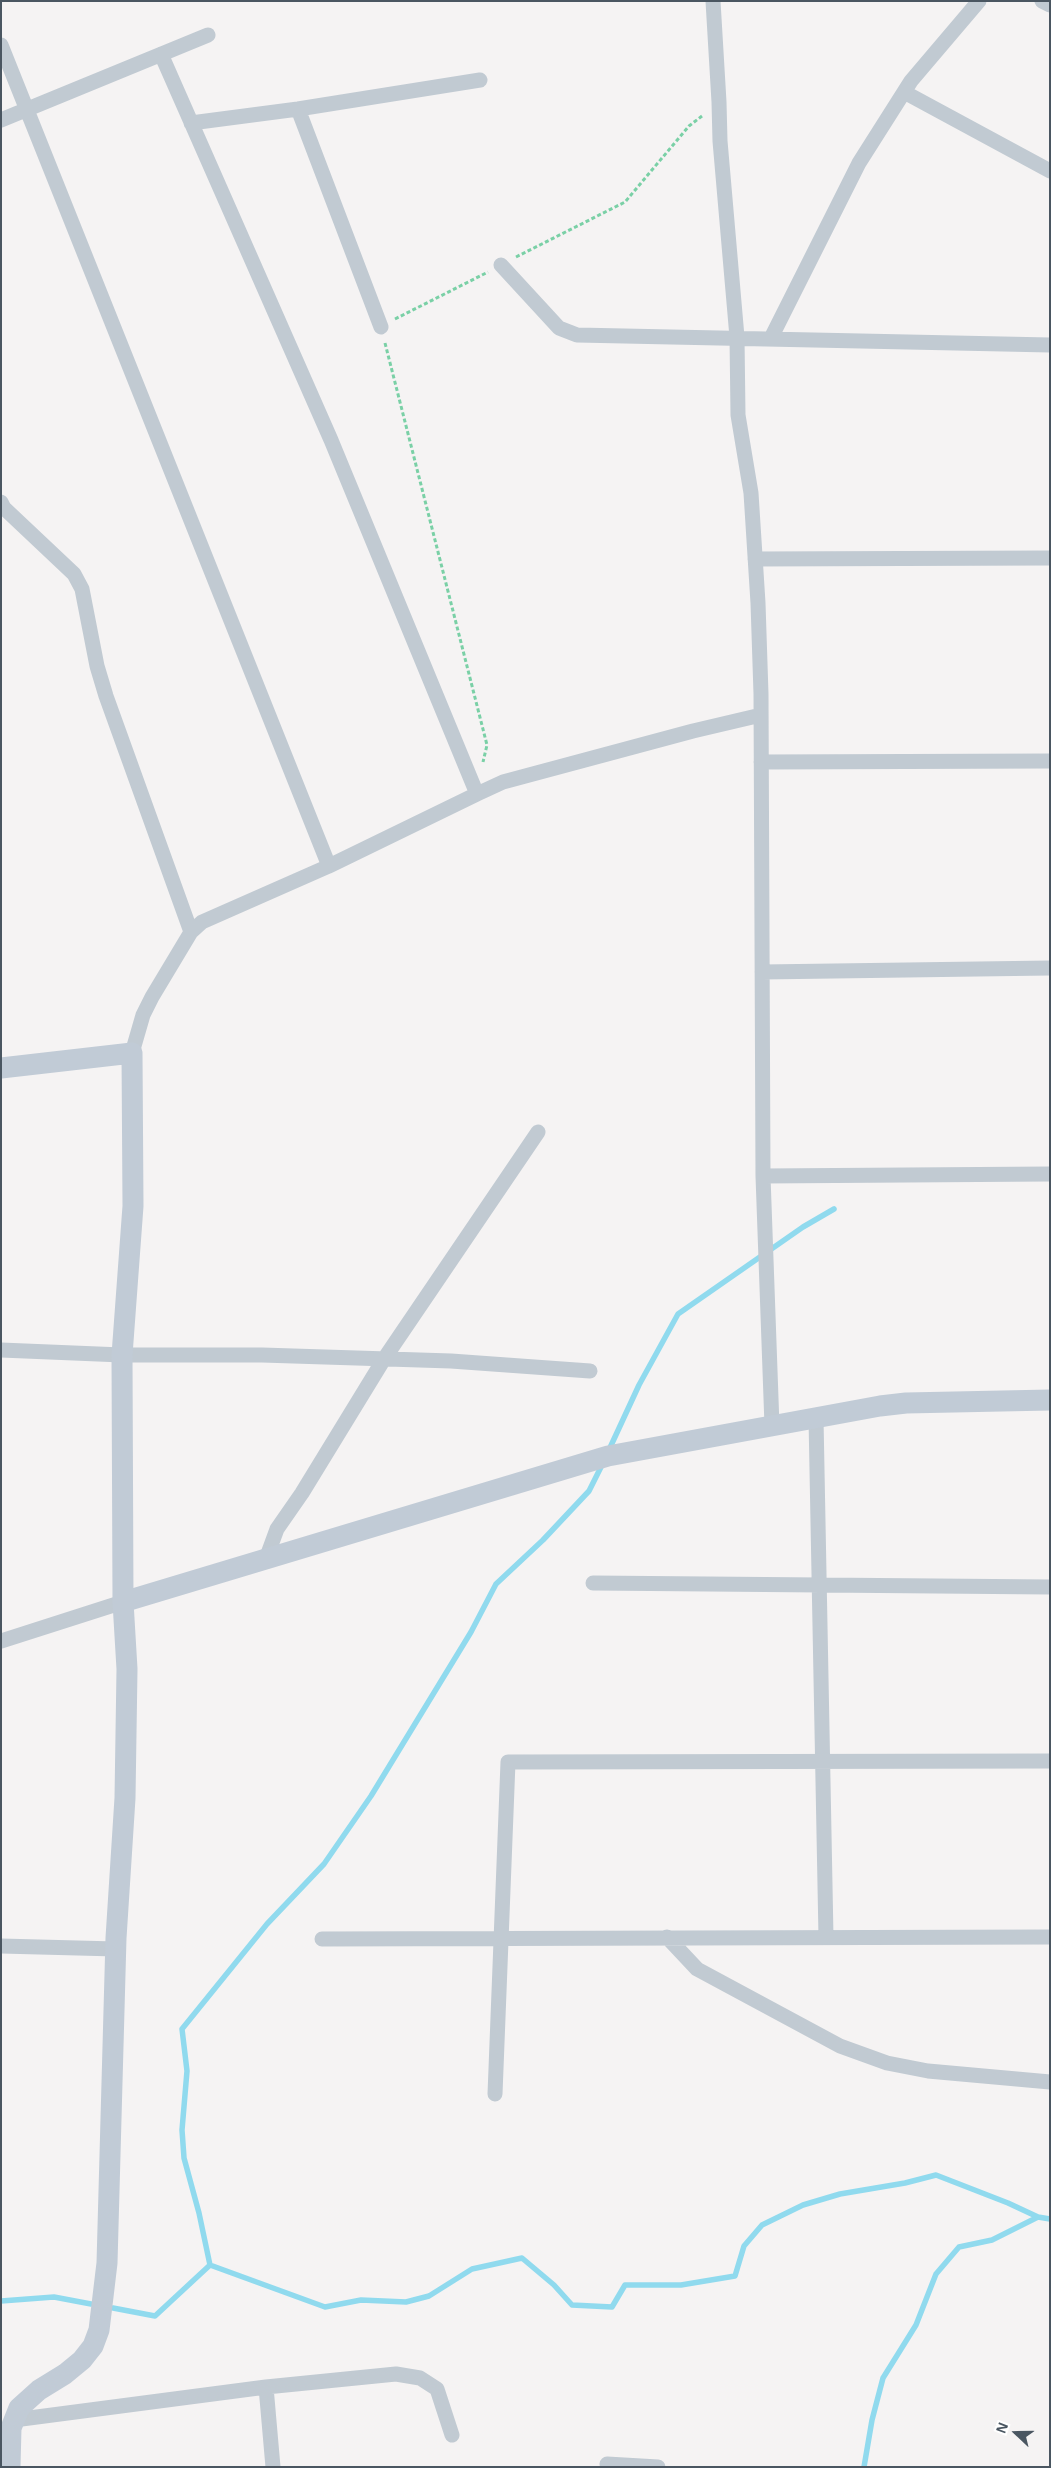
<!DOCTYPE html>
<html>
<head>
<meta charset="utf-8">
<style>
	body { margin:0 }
	#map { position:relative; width:1051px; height:2468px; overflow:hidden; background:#f5f3f3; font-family:Helvetica,sans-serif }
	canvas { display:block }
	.frame { position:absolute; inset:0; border:2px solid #4a5661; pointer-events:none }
	.north { position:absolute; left:991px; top:2408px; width:50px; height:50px; -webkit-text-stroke:4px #fff; paint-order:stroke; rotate:291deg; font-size:14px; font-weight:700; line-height:20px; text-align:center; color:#4a5661 }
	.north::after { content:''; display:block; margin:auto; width:18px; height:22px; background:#4a5661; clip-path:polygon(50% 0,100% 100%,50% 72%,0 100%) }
</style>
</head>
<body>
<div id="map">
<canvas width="1051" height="2468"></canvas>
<div class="frame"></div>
<div class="north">N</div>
</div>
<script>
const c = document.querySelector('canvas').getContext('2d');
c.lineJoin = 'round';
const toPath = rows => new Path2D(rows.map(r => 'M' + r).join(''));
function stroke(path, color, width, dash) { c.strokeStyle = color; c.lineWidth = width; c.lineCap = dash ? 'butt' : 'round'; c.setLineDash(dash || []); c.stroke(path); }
stroke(toPath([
	[608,1452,639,1385,678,1314,803,1227,834,1209],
	[210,2265,199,2213,184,2158,182,2130,187,2071,182,2029,267,1924,324,1864,371,1796,471,1632,496,1584,543,1540,589,1491,602,1465],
	[1,2301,54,2297,91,2304],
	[113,2308,155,2316,210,2265,325,2307,361,2300,406,2302,429,2296,472,2269,522,2258,554,2285,572,2305,612,2307,625,2285,681,2285,735,2276,744,2246,762,2225,803,2205,840,2194,905,2183,936,2175,1008,2203,1038,2217,1050,2219],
	[864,2467,872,2420,883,2378,916,2325,936,2274,959,2247,992,2240,1038,2217]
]), '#90daee', 5.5);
stroke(toPath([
	[516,257,625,202,689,126,702,116],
	[395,319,488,272],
	[385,343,487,745,483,762]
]), '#7ad0a6', 3, [4, 2.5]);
stroke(toPath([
	[713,1,719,102,720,141,737,337,738,415,751,493,758,603,761,694,763,1176,772,1426],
	[1042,1,1050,5],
	[1,45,329,866],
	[161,54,331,440,477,794,503,782,693,731,761,715],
	[904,92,1050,171],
	[298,109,381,327],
	[1,120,208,35],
	[191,123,298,109,480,80],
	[501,265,559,328,577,335,1050,345],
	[771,338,859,163,911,81,979,1],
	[1,502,4,508,74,574,82,589,97,666,106,696,191,932],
	[755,559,1050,558],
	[761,762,1050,761],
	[762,972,1050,968],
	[132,1053,143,1015,152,997,191,932,202,922,329,866,477,794],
	[763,1176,1050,1174],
	[1,1350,122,1355,262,1355,451,1361,590,1371],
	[816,1418,826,1937],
	[266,1559,277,1529,302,1493,384,1359,538,1132],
	[593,1583,1050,1587],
	[1,1641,123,1602],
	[667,1937,697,1969,840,2046,887,2063,928,2071,1050,2082],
	[322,1939,1050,1937],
	[1,1946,116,1949],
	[495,2094,508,1762,1050,1761],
	[266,2387,273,2467],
	[14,2420,266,2387,396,2374,420,2378,437,2389,452,2435],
	[607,2464,658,2467]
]), '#c1cad2', 15);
stroke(toPath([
	[1,1068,132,1053,133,1206,122,1355,123,1602,127,1669,125,1798,116,1938,107,2263,99,2330,93,2346,82,2360,65,2374,39,2390,19,2408,11,2428,10,2467],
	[123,1602,608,1456,880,1406,906,1403,1050,1400]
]), '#c1cbd6', 21);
</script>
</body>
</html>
